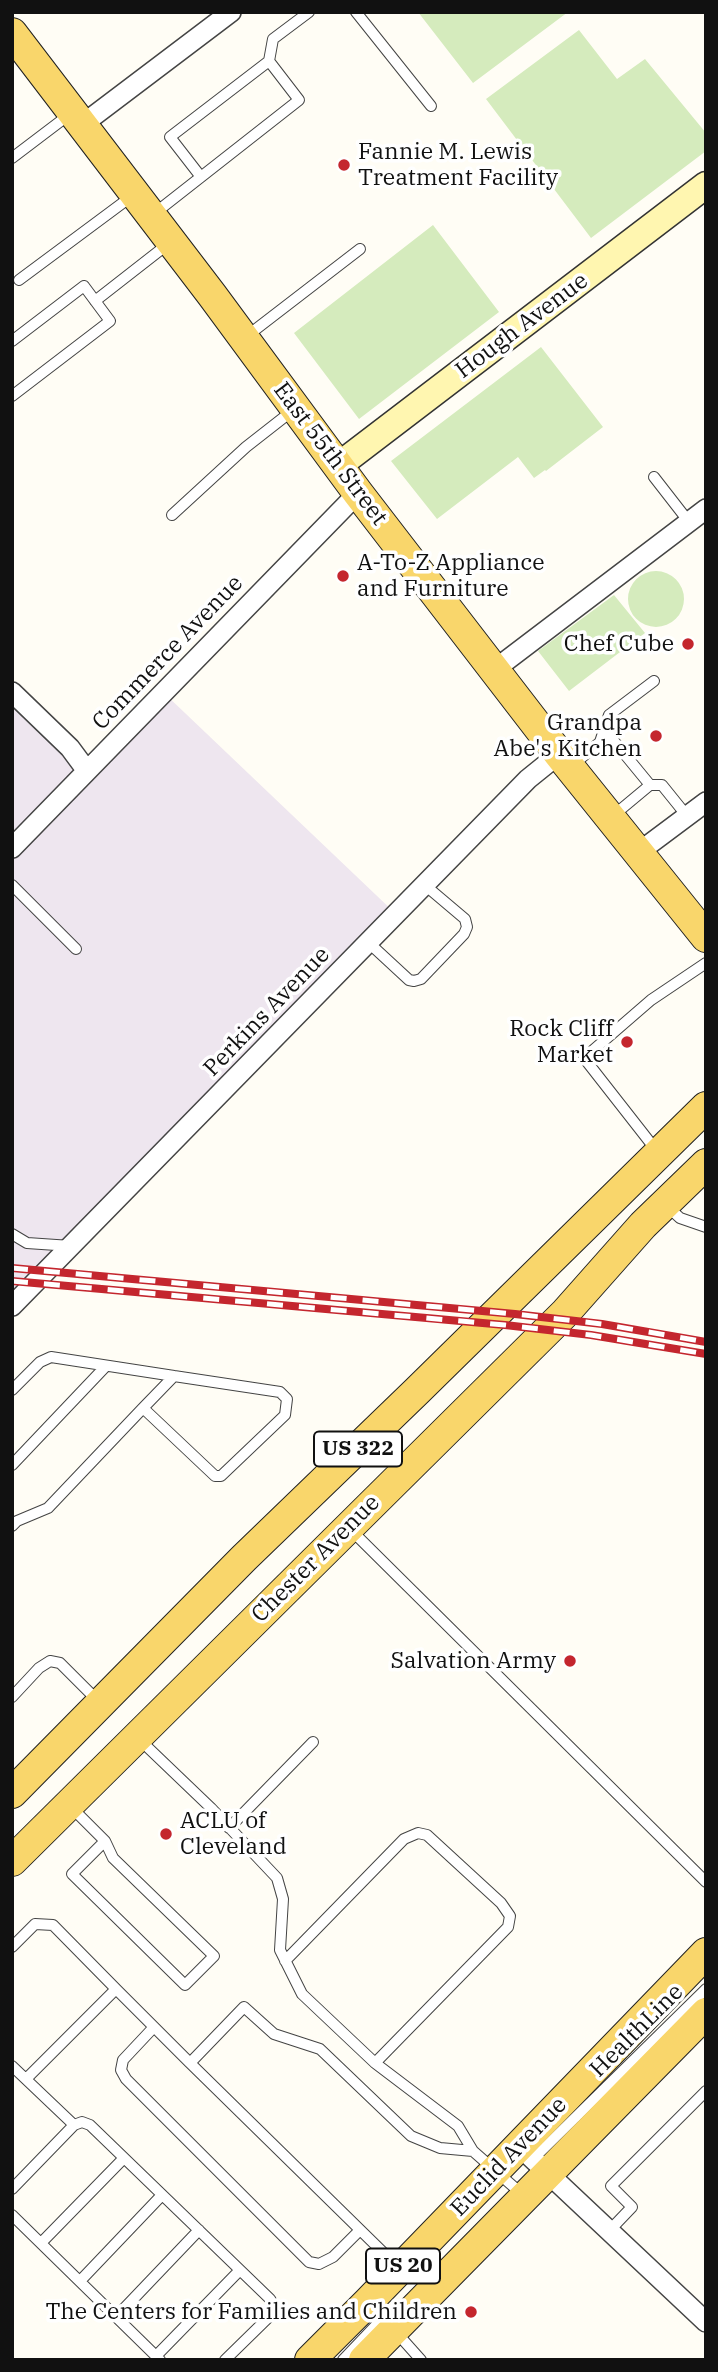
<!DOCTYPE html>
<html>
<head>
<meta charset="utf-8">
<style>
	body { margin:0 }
	#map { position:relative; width:718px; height:2372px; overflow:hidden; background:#fffdf5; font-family:"IBM Plex Serif",serif }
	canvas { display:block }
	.frame { position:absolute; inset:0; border:14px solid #111; pointer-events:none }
</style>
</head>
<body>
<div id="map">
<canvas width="718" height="2372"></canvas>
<div class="frame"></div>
</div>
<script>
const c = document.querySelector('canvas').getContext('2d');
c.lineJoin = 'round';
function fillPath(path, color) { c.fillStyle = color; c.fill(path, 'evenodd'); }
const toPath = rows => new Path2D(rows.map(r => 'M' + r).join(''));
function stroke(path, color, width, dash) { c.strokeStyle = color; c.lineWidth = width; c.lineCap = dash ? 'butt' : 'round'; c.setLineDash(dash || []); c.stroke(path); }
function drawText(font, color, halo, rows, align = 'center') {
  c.font = font + ' "IBM Plex Serif",serif'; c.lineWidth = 7; c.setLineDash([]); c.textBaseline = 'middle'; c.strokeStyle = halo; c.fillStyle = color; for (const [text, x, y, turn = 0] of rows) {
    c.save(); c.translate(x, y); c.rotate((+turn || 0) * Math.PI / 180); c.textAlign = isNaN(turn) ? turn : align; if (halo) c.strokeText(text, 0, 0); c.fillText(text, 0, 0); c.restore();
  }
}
fillPath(toPath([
	[12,692,87,771,164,693,397,915,12,1306]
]), '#eee6ef');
fillPath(toPath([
	[418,12,568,12,473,83],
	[579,30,617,79,645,59,706,133,706,151,591,238,486,99],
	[433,225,499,312,359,419,294,333],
	[541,347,603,427,546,471,545,470,534,478,518,457,437,519,391,461],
	'628 599a28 28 0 1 1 56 0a28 28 0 1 1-56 0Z',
	[614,595,645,633,569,691,538,651]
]), '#d5ebbd');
const lane = toPath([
	[356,12,431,106],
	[269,61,273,39,309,12],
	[12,158,70,114],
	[155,213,299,100,269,61,170,137,201,177],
	[19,280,132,196],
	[95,301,168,244],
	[247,336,360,249],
	[12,341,84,286,110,321,12,396],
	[654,477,689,522],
	[172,515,246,447,292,411],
	[604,729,650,785,614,815],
	[573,765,600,742,609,715,654,681],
	[650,785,662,785,687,816],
	[12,885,76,949],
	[369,943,409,980,414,981,421,979,464,934,467,927,465,919,426,886],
	[656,1150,584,1058,651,1000,706,963],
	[668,1207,680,1218,706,1227],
	[12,1234,27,1243,71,1246],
	[12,1390,40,1362,51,1357,174,1376],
	[12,1465,106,1366],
	[12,1526,17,1521,48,1508,143,1408,174,1376,280,1392,287,1399,285,1415,221,1476,215,1476,143,1408],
	[351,1530,706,1882],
	[12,1697,39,1668,50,1661,60,1663,98,1701],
	[140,1740,211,1808,277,1878,283,1899,280,1950,302,1994,375,2063,458,2126,473,2151],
	[72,1808,105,1841,113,1858,214,1956,185,1985,72,1874,105,1841],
	[229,1828,313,1742],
	[12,1947,35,1924,53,1925,116,1989,26,2079],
	[285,1961,404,1839,418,1833,427,1835,501,1903,510,1916,508,1927,375,2063],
	[116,1989,190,2063],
	[154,2027,123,2060,121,2070,126,2079,309,2262,319,2264,333,2257,360,2230],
	[12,2066,74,2125,12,2189],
	[74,2125,82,2122,90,2125,270,2299,274,2306,272,2314,225,2360],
	[532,2160,706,1989],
	[12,2215,160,2360],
	[610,2230,632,2207,611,2186,706,2091],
	[41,2243,124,2158],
	[399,2268,190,2063,244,2007,274,2034,320,2049,411,2136,440,2148,473,2151,523,2195],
	[80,2281,162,2195],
	[116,2317,199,2230],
	[396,2332,421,2360],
	[156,2356,240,2270],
	[343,2360,383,2318,396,2310]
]);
const street = toPath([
	[83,124,231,12],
	[494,670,706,509],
	[12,692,70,748,87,771],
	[12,848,358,493],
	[639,852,706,802],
	[12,1306,528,779,559,754],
	[519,2146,706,2322]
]);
const secondary = toPath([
	[338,466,706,185]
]);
const primary = toPath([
	[12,33,212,295,358,493,559,754,706,937],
	[12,1793,244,1558,417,1391,706,1107],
	[12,1861,565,1313,643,1225,706,1164],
	[310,2360,368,2302,706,1953],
	[364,2360,706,2013]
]);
stroke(lane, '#444', 12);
stroke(street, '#444', 22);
stroke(secondary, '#333', 29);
stroke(primary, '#222', 32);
stroke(lane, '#fff', 10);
stroke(street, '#fff', 19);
stroke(secondary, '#fff6b0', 26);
stroke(primary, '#f9d66b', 30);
const rail = toPath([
	[12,1268,515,1314,602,1324,706,1342],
	[12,1281,505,1325,591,1335,706,1354]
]);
stroke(rail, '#c4262e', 8);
stroke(rail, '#fff', 5, [16]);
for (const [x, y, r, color] of [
	[344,165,7,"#c4262e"],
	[343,576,7,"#c4262e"],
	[688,644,7,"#c4262e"],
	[656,736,7,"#c4262e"],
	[627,1042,7,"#c4262e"],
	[570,1661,7,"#c4262e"],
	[166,1834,7,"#c4262e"],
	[471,2312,7,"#c4262e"]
]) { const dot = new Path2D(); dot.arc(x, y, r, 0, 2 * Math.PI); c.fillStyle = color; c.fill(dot); stroke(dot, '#fff', 2.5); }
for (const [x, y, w] of [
	[358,1449,88],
	[403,2266,74]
]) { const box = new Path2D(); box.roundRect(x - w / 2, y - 17.5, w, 35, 5); c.fillStyle = '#fff'; c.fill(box); stroke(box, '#111', 2); }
drawText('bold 21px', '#111', null, [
	["US 322",358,1449],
	["US 20",403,2266]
]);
drawText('23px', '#111', '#fff', [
	["Fannie M. Lewis",358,152,"left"],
	["Treatment Facility",358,178,"left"],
	["A-To-Z Appliance",357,563,"left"],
	["and Furniture",357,589,"left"],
	["Chef Cube",674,644],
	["Grandpa",642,723],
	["Abe's Kitchen",642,749],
	["Rock Cliff",613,1029],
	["Market",613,1055],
	["Salvation Army",556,1661],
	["ACLU of",180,1821,"left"],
	["Cleveland",180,1847,"left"],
	["The Centers for Families and Children",457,2312]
], 'right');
drawText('23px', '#111', '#fff', [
	["Hough Avenue",522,326,-37],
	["East 55th Street",330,454,53],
	["Commerce Avenue",168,653,-46],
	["Perkins Avenue",267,1012,-46],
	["Chester Avenue",316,1559,-45],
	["HealthLine",637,2031,-45],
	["Euclid Avenue",509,2157,-46]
]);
</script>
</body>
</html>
